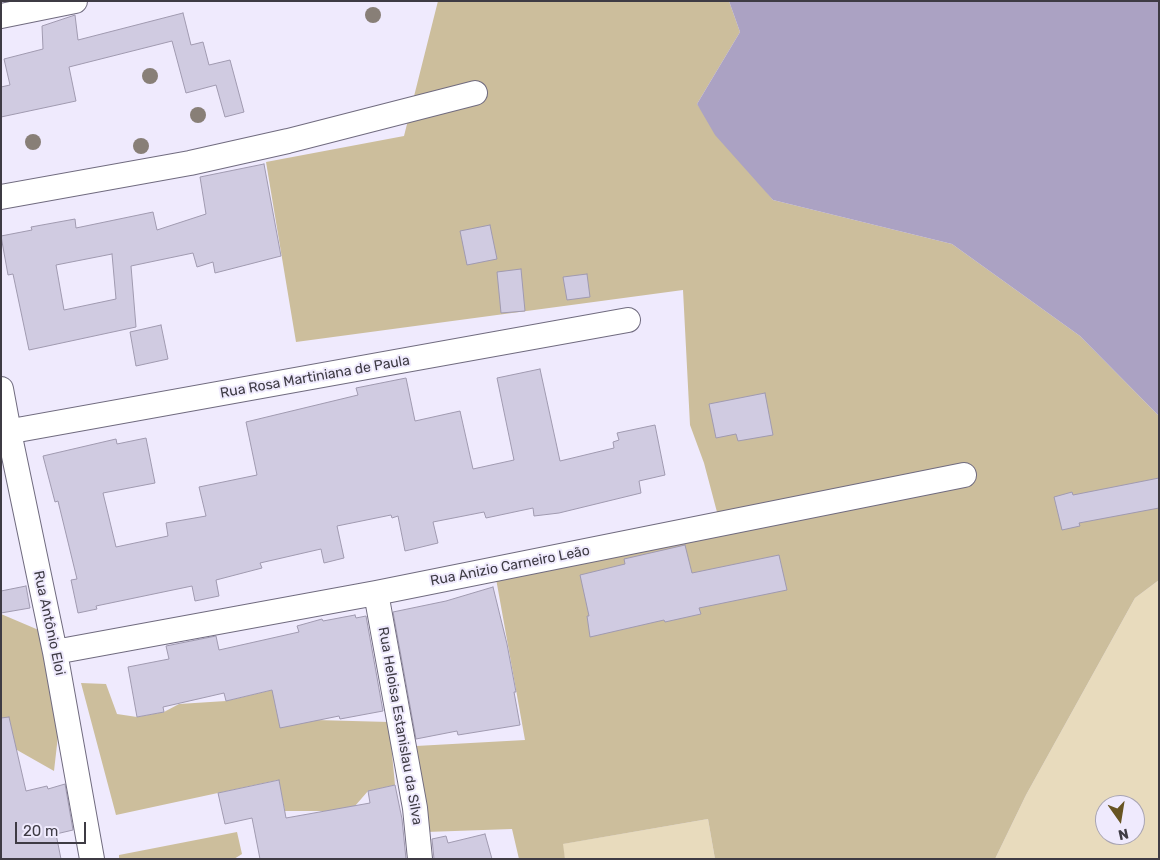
<!DOCTYPE html>
<html>
<head>
<meta charset="utf-8">
<style>
	body { margin:0 }
	#map { position:relative; width:1160px; height:860px; overflow:hidden; background:#efeafd; font-family:Rubik,sans-serif }
	canvas { display:block }
	.frame { position:absolute; inset:0; border:2px solid #3e3b44; pointer-events:none }
	.north { position:absolute; left:1095px; top:795px; width:50px; height:50px; box-sizing:border-box; background:#efeafd; border:1px solid #a8a4b3; border-radius:50%; rotate:167deg; font-size:14px; font-weight:700; line-height:20px; text-align:center; color:#3e3b44 }
	.north::after { content:''; display:block; margin:auto; width:18px; height:22px; background:#675422; clip-path:polygon(50% 0,100% 100%,50% 72%,0 100%) }
	.scale { position:absolute; left:15px; top:822px; width:71px; height:22px; box-sizing:border-box; border:2px solid #3e3b44; border-top:0; padding-left:6px; font-size:15px; line-height:18px; white-space:nowrap; color:#3e3b44; -webkit-text-stroke:4px #efeafd; paint-order:stroke }
</style>
</head>
<body>
<div id="map">
<canvas width="1160" height="860"></canvas>
<div class="frame"></div>
<div class="north">N</div>
<div class="scale">20 m</div>
</div>
<script>
const c = document.querySelector('canvas').getContext('2d');
c.lineJoin = 'round';
function fillPath(path, color) { c.fillStyle = color; c.fill(path, 'evenodd'); }
const toPath = rows => new Path2D(rows.map(r => 'M' + r).join(''));
function stroke(path, color, width, dash) { c.strokeStyle = color; c.lineWidth = width; c.lineCap = dash ? 'butt' : 'round'; c.setLineDash(dash || []); c.stroke(path); }
function drawText(font, color, halo, rows, align = 'center') {
  c.font = font + ' Rubik,sans-serif'; c.lineWidth = 4; c.setLineDash([]); c.textBaseline = 'middle'; c.strokeStyle = halo; c.fillStyle = color; for (const [text, x, y, turn = 0] of rows) {
    c.save(); c.translate(x, y); c.rotate((+turn || 0) * Math.PI / 180); c.textAlign = isNaN(turn) ? turn : align; if (halo) c.strokeText(text, 0, 0); c.fillText(text, 0, 0); c.restore();
  }
}
fillPath(toPath([
	[1159,580,1159,859,995,859,1026,795,1135,598],
	[1105,805,1135,805,1135,835,1105,835],
	[708,819,715,859,565,859,562,844]
]), '#e8dbbd');
fillPath(toPath([
	[438,1,729,1,740,32,697,104,773,200,952,244,1080,336,1159,416,1159,580,1135,598,1026,795,995,859,715,859,708,819,563,844,565,859,519,859,512,829,426,832,416,746,525,740,495,573,722,531,704,463,690,425,683,290,296,342,266,162,404,136],
	[1,614,41,631,59,727,54,771,17,750,1,750],
	[81,683,106,684,117,714,137,717,164,712,179,704,226,701,272,690,316,720,389,722,395,785,368,791,355,806,331,811,285,811,278,780,116,815],
	[237,832,242,854,234,859,119,859,119,855]
]), '#ccbe9c');
fillPath(toPath([
	[729,1,1159,1,1159,416,1080,336,952,244,773,200,715,135,697,104,740,32]
]), '#aba2c3');
const building = toPath([
	[183,13,191,45,203,42,209,65,230,60,244,112,225,117,216,85,186,93,172,41,69,67,76,101,1,117,1,87,10,85,4,59,43,49,42,26,75,15,78,40,183,13],
	[264,164,281,256,215,273,213,262,197,267,193,253,131,266,136,327,29,350,13,274,8,275,1,236,32,230,31,227,75,219,76,228,153,212,157,230,206,214,200,177,264,164],
	[112,254,116,299,64,310,56,265,112,254],
	[490,225,497,259,467,265,460,231,490,225],
	[521,269,525,311,501,313,497,272,521,269],
	[587,274,590,297,567,300,563,277,587,274],
	[161,325,168,359,136,366,130,332,161,325],
	[540,369,560,461,614,448,613,442,619,440,617,433,655,425,665,475,639,481,641,493,559,513,534,516,533,508,486,518,484,512,433,522,438,543,405,551,398,516,392,518,391,515,337,526,344,558,324,563,321,549,260,563,262,568,216,580,219,596,195,601,192,586,96,606,97,609,78,613,71,580,77,579,58,501,55,502,43,456,116,439,117,444,146,438,155,483,103,493,116,547,168,536,166,523,206,516,199,487,257,475,246,422,358,395,356,388,406,378,415,421,460,411,473,469,514,460,497,378,540,369],
	[765,393,773,435,738,441,736,434,716,438,709,404,765,393],
	[1159,478,1159,508,1079,523,1080,526,1062,530,1054,497,1072,492,1073,495,1159,478],
	[685,545,692,573,779,555,787,590,699,608,701,614,665,622,664,620,590,637,587,616,589,616,580,575,625,564,624,559,685,545],
	[26,586,30,608,1,613,1,591,26,586],
	[493,587,507,644,516,692,514,692,520,725,458,735,457,731,416,739,393,612,446,601,493,587],
	[355,615,356,618,366,616,383,711,340,719,339,716,280,728,272,690,226,701,224,693,163,707,164,712,137,717,128,667,169,659,166,646,216,636,219,650,299,632,297,626,322,619,323,621,355,615],
	[9,717,26,791,47,786,48,789,65,784,73,830,56,834,61,859,1,859,1,718,9,717],
	[279,780,286,818,370,803,368,791,395,785,402,819,406,859,260,859,252,818,225,824,218,793,279,780],
	[485,834,492,859,434,859,432,839,446,836,448,843,485,834]
]);
fillPath(building, '#d0cbe1');
stroke(building, '#a09ab0', 1);
const street = toPath([
	[1,16,75,1],
	[1,197,190,163,288,141,475,93],
	[1,389,9,432,55,652,92,859],
	[1,433,628,320],
	[376,593,415,808,420,859],
	[55,652,376,593,964,475]
]);
stroke(street, '#706b7f', 26);
stroke(street, '#fff', 24);
c.fillStyle = '#887f77';
for (const [x, y] of [
	[373,15],
	[150,76],
	[198,115],
	[33,142],
	[141,146]
]) { c.beginPath(); c.arc(x, y, 8, 0, 2 * Math.PI); c.fill(); }
drawText('14px', '#3e3b44', '#efeafd', [
	["Rua Rosa Martiniana de Paula",315,377,-10],
	["Rua Anizio Carneiro Leão",510,566,-11],
	["Rua Antônio Eloi",49,623,78],
	["Rua Heloisa Estanislau da Silva",400,726,80]
]);
</script>
</body>
</html>
